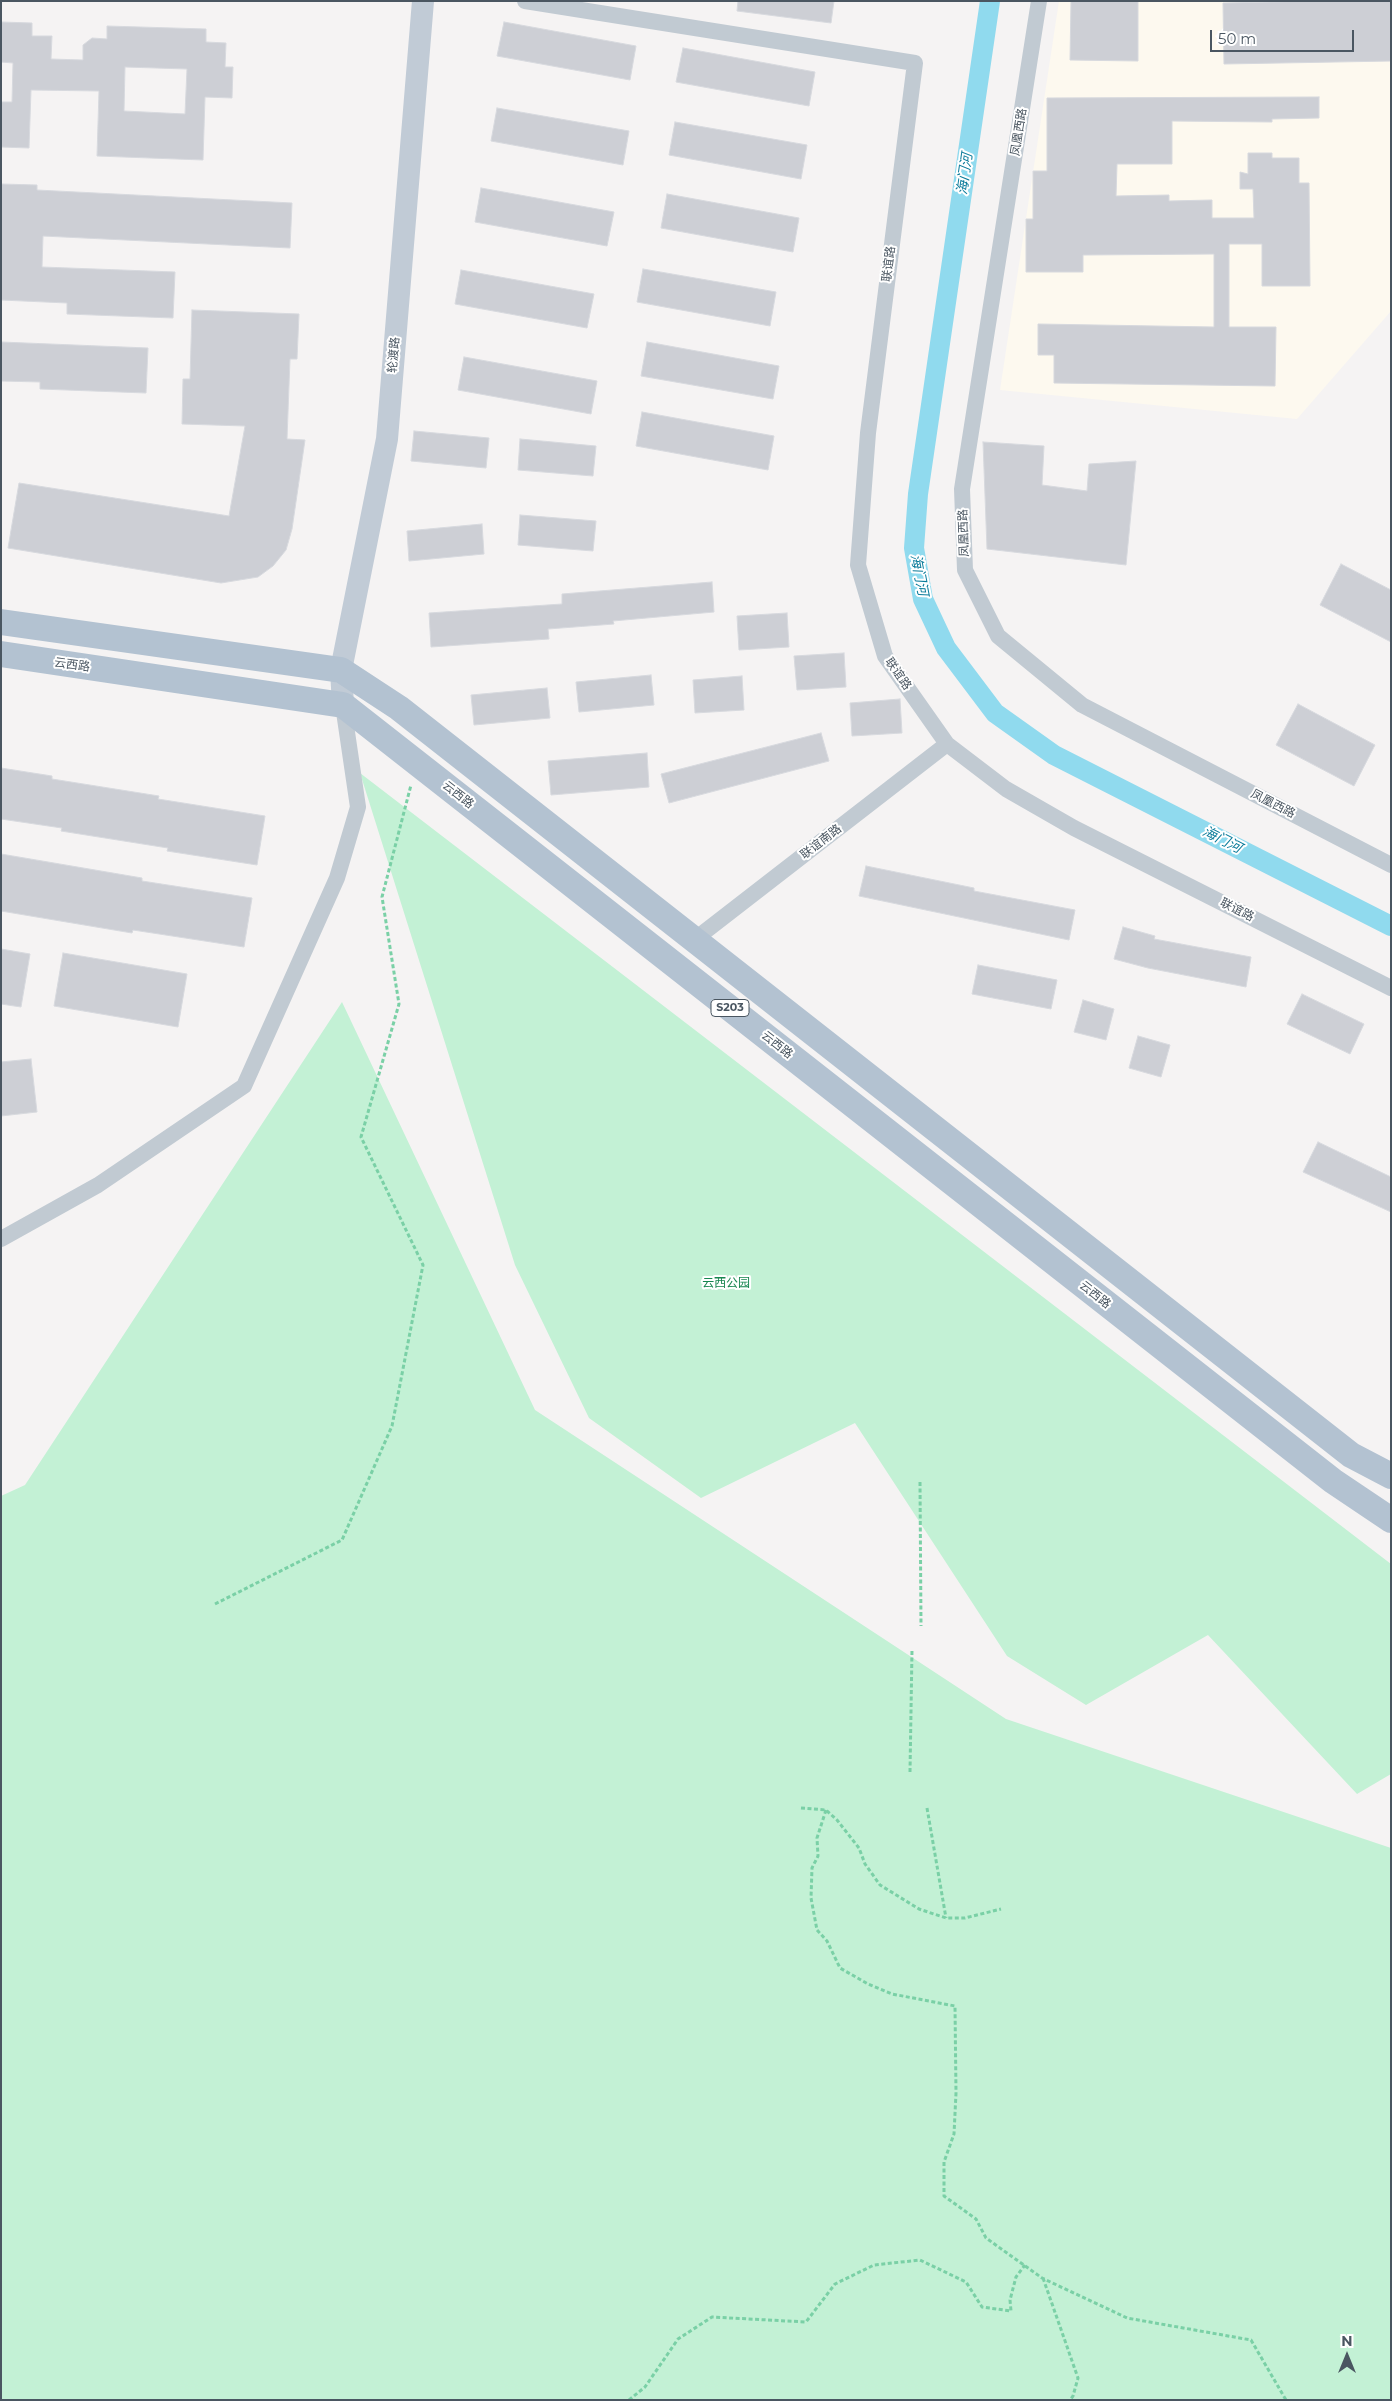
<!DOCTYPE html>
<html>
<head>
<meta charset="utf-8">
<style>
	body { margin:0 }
	#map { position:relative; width:1392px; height:2401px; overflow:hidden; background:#f5f3f3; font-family:Montserrat,sans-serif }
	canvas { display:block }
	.frame { position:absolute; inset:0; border:2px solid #4a5661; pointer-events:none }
	.north { position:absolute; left:1322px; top:2331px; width:50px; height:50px; -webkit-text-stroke:4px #fff; paint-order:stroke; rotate:0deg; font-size:14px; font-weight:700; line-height:20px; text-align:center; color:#4a5661 }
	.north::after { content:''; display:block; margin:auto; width:18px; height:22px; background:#4a5661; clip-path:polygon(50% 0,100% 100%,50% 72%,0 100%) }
	.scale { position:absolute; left:1210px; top:30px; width:144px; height:22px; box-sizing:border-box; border:2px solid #4a5661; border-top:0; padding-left:6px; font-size:15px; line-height:18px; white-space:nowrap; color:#4a5661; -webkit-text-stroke:4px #fff; paint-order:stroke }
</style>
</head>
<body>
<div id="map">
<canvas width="1392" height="2401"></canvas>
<div class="frame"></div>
<div class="north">N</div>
<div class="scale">50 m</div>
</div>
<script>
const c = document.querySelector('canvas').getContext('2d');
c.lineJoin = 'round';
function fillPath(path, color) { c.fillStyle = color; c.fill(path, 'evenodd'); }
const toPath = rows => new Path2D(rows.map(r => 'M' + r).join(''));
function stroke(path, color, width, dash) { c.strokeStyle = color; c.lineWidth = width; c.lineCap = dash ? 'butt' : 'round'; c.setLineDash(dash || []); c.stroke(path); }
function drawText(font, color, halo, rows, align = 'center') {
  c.font = font + ' Montserrat,"Noto Sans SC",sans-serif'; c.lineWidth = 4; c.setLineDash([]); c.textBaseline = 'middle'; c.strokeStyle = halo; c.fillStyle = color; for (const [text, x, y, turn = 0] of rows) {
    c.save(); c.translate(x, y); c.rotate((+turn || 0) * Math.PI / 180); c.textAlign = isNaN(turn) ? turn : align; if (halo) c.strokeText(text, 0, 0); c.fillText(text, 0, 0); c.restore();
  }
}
fillPath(toPath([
	[1059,1,1391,1,1391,311,1297,419,1000,390]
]), '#fdf9ef');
fillPath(toPath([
	[360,773,1391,1564,1391,1774,1357,1794,1208,1635,1086,1705,1007,1656,855,1423,701,1498,589,1418,515,1265],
	[342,1002,535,1410,1006,1719,1391,1848,1391,2400,1,2400,1,1496,25,1485]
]), '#c3f1d5');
stroke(toPath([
	[990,1,918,494,914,548,923,599,946,648,995,713,1054,755,1391,926]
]), '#90daee', 20);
const building = toPath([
	[738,1,834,1,831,23,737,11,738,1],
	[1071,1,1138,1,1138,61,1070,60,1071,1],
	[1315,1,1391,1,1391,61,1224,64,1223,3,1315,1],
	[1,22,32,23,32,36,52,36,51,59,83,60,83,45,92,38,107,39,107,26,206,29,206,42,226,43,225,67,233,67,232,98,205,97,203,160,97,156,99,91,31,90,29,148,1,147,1,102,12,102,13,63,1,62,1,22],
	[125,67,187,69,185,114,124,111,125,67],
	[504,22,636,46,630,80,497,56,504,22],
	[683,48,815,72,809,106,676,82,683,48],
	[1319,97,1319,118,1272,119,1272,122,1172,121,1172,164,1117,164,1116,196,1169,195,1169,201,1212,200,1212,218,1254,218,1253,189,1240,189,1240,172,1248,174,1248,153,1272,153,1272,158,1299,158,1299,183,1309,183,1310,286,1262,286,1262,244,1229,244,1229,327,1276,327,1275,386,1054,383,1054,355,1038,355,1038,324,1214,327,1214,254,1083,255,1083,272,1026,272,1026,219,1033,219,1033,171,1047,171,1047,98,1319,97],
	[497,108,629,131,623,165,491,141,497,108],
	[675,122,807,145,801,179,669,155,675,122],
	[1,184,37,185,37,190,292,203,290,248,43,236,42,267,175,272,173,318,67,314,67,303,1,300,1,184],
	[481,188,614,212,607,246,475,222,481,188],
	[667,194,799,218,793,252,661,228,667,194],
	[643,269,776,292,770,326,637,302,643,269],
	[461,270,594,294,587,328,455,304,461,270],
	[192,310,299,314,297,359,290,359,287,439,305,440,292,529,286,550,273,566,258,577,221,583,8,548,19,483,229,516,245,426,182,424,183,379,190,379,192,310],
	[1,342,148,348,146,393,40,389,40,382,1,381,1,342],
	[647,342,779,366,773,399,641,376,647,342],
	[464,357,597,381,591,414,458,390,464,357],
	[642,412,774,436,768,470,636,446,642,412],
	[414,431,489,438,486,468,411,461,414,431],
	[520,439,596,446,593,476,518,470,520,439],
	[983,442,1044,446,1042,485,1087,491,1089,464,1136,461,1126,565,987,549,983,442],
	[520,515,596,521,593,551,518,545,520,515],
	[482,524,484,554,409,561,407,531,482,524],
	[1341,564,1391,590,1391,642,1320,605,1341,564],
	[712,582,714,612,613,621,614,624,548,629,549,639,431,647,429,613,562,604,562,594,712,582],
	[787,613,789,647,739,650,737,616,787,613],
	[844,653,846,687,797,690,794,656,844,653],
	[651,675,654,705,579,712,576,682,651,675],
	[742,676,744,710,695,713,693,680,742,676],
	[547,688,550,718,474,725,471,695,547,688],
	[900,699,902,733,852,736,850,703,900,699],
	[1298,704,1375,745,1354,786,1276,745,1298,704],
	[821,733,829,761,669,803,661,774,821,733],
	[647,753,649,787,551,795,548,761,647,753],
	[1,768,52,776,52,779,159,796,158,799,265,816,257,865,167,851,168,848,61,831,62,828,1,819,1,768],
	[1,854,142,878,142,881,252,898,244,947,133,930,132,933,1,911,1,854],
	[866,866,974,888,974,891,1075,910,1069,940,859,896,866,866],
	[1123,927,1155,936,1154,939,1251,957,1246,987,1148,968,1114,959,1123,927],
	[1,949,30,954,21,1007,1,1004,1,949],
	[63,953,187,974,178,1027,54,1006,63,953],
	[978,965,1057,980,1051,1009,972,994,978,965],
	[1302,994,1364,1024,1350,1054,1287,1024,1302,994],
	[1083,1000,1114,1009,1106,1040,1074,1032,1083,1000],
	[1138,1036,1170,1045,1161,1077,1129,1068,1138,1036],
	[31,1059,37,1112,1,1116,1,1062,31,1059],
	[1318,1142,1391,1177,1391,1212,1303,1172,1318,1142]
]);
fillPath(building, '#cdcfd5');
stroke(building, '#d7d9de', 1);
stroke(toPath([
	[920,1482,921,1626],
	[215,1604,342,1540,392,1426,423,1265,361,1137,399,1004,382,897,411,785],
	[910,1772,912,1650],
	[801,1808,826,1810,837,1820,859,1848,865,1864,880,1885,919,1909,946,1918,965,1918,1001,1909],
	[927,1808,946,1918],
	[826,1810,817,1838,818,1856,812,1868,811,1898,817,1930,827,1941,840,1968,868,1984,892,1994,955,2006,956,2093,954,2134,944,2162,944,2196,976,2219,986,2238,1042,2278,1127,2318,1251,2340,1286,2400],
	[1043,2278,1078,2378,1073,2396,1070,2400],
	[629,2400,645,2387,678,2339,712,2317,806,2322,835,2284,874,2265,920,2260,966,2282,982,2307,1011,2311,1010,2300,1016,2277,1025,2265]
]), '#7ad0a6', 3, [4, 2.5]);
stroke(toPath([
	[525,1,915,63,868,433,858,565,885,656,947,744,1006,789,1074,828,1391,988],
	[1039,1,962,489,965,570,998,636,1082,705,1391,865],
	[694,940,947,744],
	[1,1239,98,1185,244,1086,337,878,358,807,343,705]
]), '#c1cad2', 16);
stroke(toPath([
	[343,705,341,670,387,439,423,1]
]), '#c1cbd6', 22);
stroke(toPath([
	[1,622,341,670,399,708,1351,1455,1391,1476],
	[1,654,343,705,1333,1481,1391,1520]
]), '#b3c2d1', 26);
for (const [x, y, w] of [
	[730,1008,38]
]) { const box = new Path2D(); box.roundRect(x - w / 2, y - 8.5, w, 17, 4); c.fillStyle = '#fff'; c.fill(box); stroke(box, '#4a5661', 1); }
drawText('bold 11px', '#4a5661', null, [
	["S203",730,1008]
]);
drawText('12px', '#4a5661', '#fff', [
	["凤凰西路",1019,132,-81],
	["联谊路",889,264,-83],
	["轮渡路",394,355,-85],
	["凤凰西路",964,533,-92],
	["云西路",72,665,8],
	["联谊路",898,674,55],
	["云西路",458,795,38],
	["凤凰西路",1273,804,27],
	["联谊南路",821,842,-38],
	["联谊路",1237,910,27],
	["云西路",777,1045,38],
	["云西路",1095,1295,38]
]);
drawText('12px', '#17864f', '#fff', [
	["云西公园",726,1283]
]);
drawText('italic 14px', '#0c7c9b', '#fff', [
	["海门河",965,174,-82],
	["海门河",919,575,79],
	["海门河",1222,840,27]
]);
</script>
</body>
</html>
